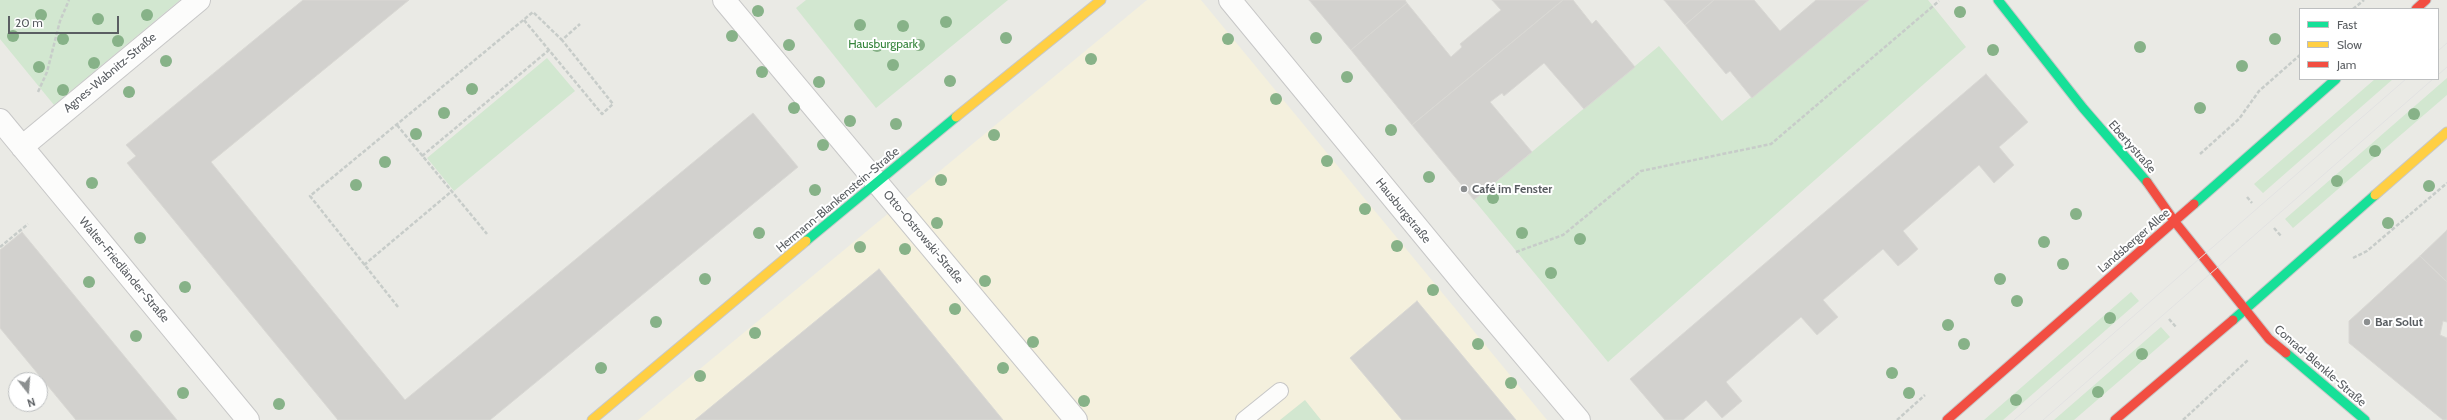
<!DOCTYPE html>
<html>
<head>
<meta charset="utf-8">
<style>
	body { margin:0 }
	#map { position:relative; width:2447px; height:420px; overflow:hidden; background:#eaeae5; font-family:Cabin,sans-serif }
	canvas { display:block }
	.legend { position:absolute; left:2299px; top:8px; width:140px; height:72px; box-sizing:border-box; background:#fff; border:1px solid #bdbfc0; margin:0; padding:5px 7px; list-style:none; font-size:12px; color:#5a5e62 }
	.legend li { display:flex; align-items:center; gap:8px; height:20px }
	.legend b { width:20px; border:1px solid #bdbfc0 }
	.north { position:absolute; left:8px; top:372px; width:40px; height:40px; box-sizing:border-box; background:#fff; border:1px solid #bdbfc0; border-radius:50%; rotate:163deg; font-size:11px; font-weight:700; line-height:16px; text-align:center; color:#5a5e62 }
	.north::after { content:''; display:block; margin:auto; width:14px; height:18px; background:#8c8f90; clip-path:polygon(50% 0,100% 100%,50% 72%,0 100%) }
	.scale { position:absolute; left:8px; top:16px; width:111px; height:18px; box-sizing:border-box; border:2px solid #5a5e62; border-top:0; padding-left:5px; font-size:12px; line-height:14px; white-space:nowrap; color:#5a5e62; -webkit-text-stroke:3px #fff; paint-order:stroke }
</style>
</head>
<body>
<div id="map">
<canvas width="2447" height="420"></canvas>
<ul class="legend">
<li><b style="height:5px;background:#16e098"></b>Fast</li>
<li><b style="height:5px;background:#ffcf43"></b>Slow</li>
<li><b style="height:5px;background:#f24e42"></b>Jam</li>
</ul>
<div class="north">N</div>
<div class="scale">20 m</div>
</div>
<script>
const c = document.querySelector('canvas').getContext('2d');
c.lineJoin = 'round';
function fillPath(path, color) { c.fillStyle = color; c.fill(path, 'evenodd'); }
const toPath = rows => new Path2D(rows.map(r => 'M' + r).join(''));
function stroke(path, color, width, dash) { c.strokeStyle = color; c.lineWidth = width; c.lineCap = dash ? 'butt' : 'round'; c.setLineDash(dash || []); c.stroke(path); }
function drawText(font, color, halo, rows, align = 'center') {
  c.font = font + ' Cabin,sans-serif'; c.lineWidth = 4; c.setLineDash([]); c.textBaseline = 'middle'; c.strokeStyle = halo; c.fillStyle = color; for (const [text, x, y, turn = 0] of rows) {
    c.save(); c.translate(x, y); c.rotate((+turn || 0) * Math.PI / 180); c.textAlign = isNaN(turn) ? turn : align; if (halo) c.strokeText(text, 0, 0); c.fillText(text, 0, 0); c.restore();
  }
}
fillPath(toPath([
	[1147,0,1201,0,1547,420,638,420]
]), '#f4f0dd');
fillPath(toPath([
	[0,0,180,0,54,105,0,39],
	[806,0,1008,0,876,108,796,8],
	[1869,0,1928,0,1966,47,1608,362,1474,200,1659,46,1722,121],
	[547,58,575,91,454,191,427,158],
	[2447,78,2447,95,2293,228,2285,219],
	[2375,79,2393,79,2263,193,2254,184],
	[2131,292,2139,301,2003,420,1984,420],
	[2161,327,2170,337,2074,420,2054,420],
	[1305,400,1321,420,1280,420]
]), '#d2e7d0');
const building = toPath([
	[303,0,409,0,211,162,405,400,753,113,798,167,490,420,338,420,127,163,136,156,126,145,303,0],
	[1309,0,1405,0,1407,3,1351,50,1309,0],
	[1492,0,1563,0,1412,125,1351,50,1407,3,1451,57,1462,47,1460,44,1501,10,1492,0],
	[1563,0,1573,0,1592,24,1596,20,1635,67,1584,109,1544,63,1504,96,1502,93,1490,102,1532,152,1474,200,1412,125,1563,0],
	[1664,0,1714,0,1685,25,1664,0],
	[1714,0,1754,0,1780,31,1816,0,1869,0,1752,98,1730,71,1726,74,1685,25,1714,0],
	[1986,74,2028,122,1999,147,2014,165,1994,183,1979,165,1903,231,1918,249,1908,258,1898,266,1883,249,1823,300,1838,317,1817,335,1801,317,1726,382,1742,401,1722,418,1706,400,1683,420,1665,420,1630,379,1986,74],
	[2447,230,2447,282,2420,256,2447,230],
	[22,232,177,420,76,420,0,328,0,250,22,232],
	[2420,256,2447,282,2447,322,2443,321,2440,335,2447,338,2447,420,2443,420,2349,343,2349,321,2420,256],
	[879,269,1003,420,695,420,879,269],
	[1417,301,1516,420,1402,420,1350,358,1417,301]
]);
fillPath(building, '#d2d1ce');
stroke(building, '#d9d8d4', 1);
const lane = toPath([
	[1244,420,1280,391]
]);
const street = toPath([
	[724,0,1076,420],
	[1230,0,1469,290,1579,420],
	[0,120,248,420],
	[22,147,199,0]
]);
const fast = toPath([
	[1998,0,2083,108,2147,182],
	[2194,204,2336,79],
	[806,241,956,117],
	[2233,320,2375,195],
	[2286,353,2365,420]
]);
const slow = toPath([
	[956,117,1101,0],
	[2375,195,2447,132],
	[592,420,806,241]
]);
const jam = toPath([
	[2416,9,2426,0],
	[2147,182,2175,222,2269,339,2286,353],
	[1947,420,2194,204],
	[2115,420,2233,320]
]);
stroke(lane, '#c7c7c7', 18);
stroke(street, '#c7c7c7', 24);
stroke(fast, '#c7c8c8', 11);
stroke(slow, '#c7c8c8', 11);
stroke(jam, '#c7c8c8', 11);
stroke(toPath([
	[2353,9,2364,0],
	[524,20,602,114,613,104,562,40,580,24],
	[38,92,47,72,60,21,69,0],
	[397,125,487,234],
	[2200,154,2239,119,2259,91,2300,55],
	[422,156,549,50],
	[2247,197,2252,203],
	[2274,228,2281,236],
	[0,247,28,224],
	[1516,252,1563,235,1641,171,1771,144,1939,1],
	[2353,258,2367,251,2447,183],
	[364,265,452,191],
	[398,307,310,196,533,12,562,40],
	[2169,319,2176,327],
	[1897,420,1925,395],
	[2183,420,2248,360]
]), '#c7ccc9', 2.5, [4, 2]);
stroke(lane, '#fcfcfb', 16);
stroke(street, '#fcfcfb', 22);
stroke(fast, '#16e098', 9);
stroke(slow, '#ffcf43', 9);
stroke(jam, '#f24e42', 9);
stroke(toPath([
	[2438,51,2447,43],
	[2438,75,2447,67],
	[2014,420,2406,79],
	[2043,420,2433,79]
]), '#e2e2e2', 1);
c.fillStyle = '#87b288';
for (const [x, y] of [
	[758,11],
	[1960,12],
	[41,15],
	[147,15],
	[98,19],
	[946,22],
	[860,25],
	[903,26],
	[13,36],
	[732,36],
	[1006,38],
	[1316,38],
	[63,39],
	[1228,39],
	[2275,39],
	[118,41],
	[789,45],
	[919,45],
	[877,46],
	[2140,47],
	[1993,50],
	[1091,59],
	[166,61],
	[94,63],
	[893,65],
	[2242,66],
	[39,67],
	[762,72],
	[1347,77],
	[950,81],
	[819,82],
	[472,89],
	[63,90],
	[129,92],
	[1276,99],
	[794,108],
	[2200,108],
	[444,113],
	[2414,114],
	[850,121],
	[896,124],
	[1391,130],
	[416,134],
	[994,135],
	[823,145],
	[2375,151],
	[1327,161],
	[385,162],
	[1429,177],
	[941,180],
	[2337,181],
	[92,183],
	[356,185],
	[2429,186],
	[815,190],
	[1493,198],
	[1365,209],
	[2076,214],
	[937,223],
	[2388,223],
	[759,233],
	[1522,233],
	[140,238],
	[1580,239],
	[2044,242],
	[1397,246],
	[860,247],
	[905,249],
	[2063,264],
	[1551,273],
	[705,279],
	[2000,279],
	[985,281],
	[89,282],
	[185,287],
	[1433,290],
	[2017,301],
	[955,309],
	[2110,318],
	[656,322],
	[1948,325],
	[755,333],
	[136,336],
	[1033,342],
	[1478,344],
	[1964,344],
	[2142,354],
	[601,368],
	[1003,368],
	[1892,373],
	[700,376],
	[1511,383],
	[2098,392],
	[183,393],
	[1909,393],
	[2016,400],
	[1084,401],
	[279,404]
]) { c.beginPath(); c.arc(x, y, 6, 0, 2 * Math.PI); c.fill(); }
for (const [x, y, r, color] of [
	[1464,189,4,"#8c8f90"],
	[2367,322,4,"#8c8f90"]
]) { const dot = new Path2D(); dot.arc(x, y, r, 0, 2 * Math.PI); c.fillStyle = color; c.fill(dot); stroke(dot, '#fff', 1.5); }
drawText('12px', '#36853c', '#fff', [
	["Hausburgpark",883,44]
]);
drawText('12px', '#5a5e62', '#fff', [
	["Agnes-Wabnitz-Straße",110,73,-40],
	["Ebertystraße",2132,147,49],
	["Hermann-Blankenstein-Straße",838,200,-40],
	["Hausburgstraße",1403,211,51],
	["Otto-Ostrowski-Straße",923,237,50],
	["Landsberger Allee",2134,241,-41],
	["Walter-Friedländer-Straße",124,270,50],
	["Conrad-Blenkle-Straße",2320,366,41]
]);
drawText('bold 12px', '#5a5e62', '#fff', [
	["Café im Fenster",1472,189],
	["Bar Solut",2375,322]
], 'left');
</script>
</body>
</html>
